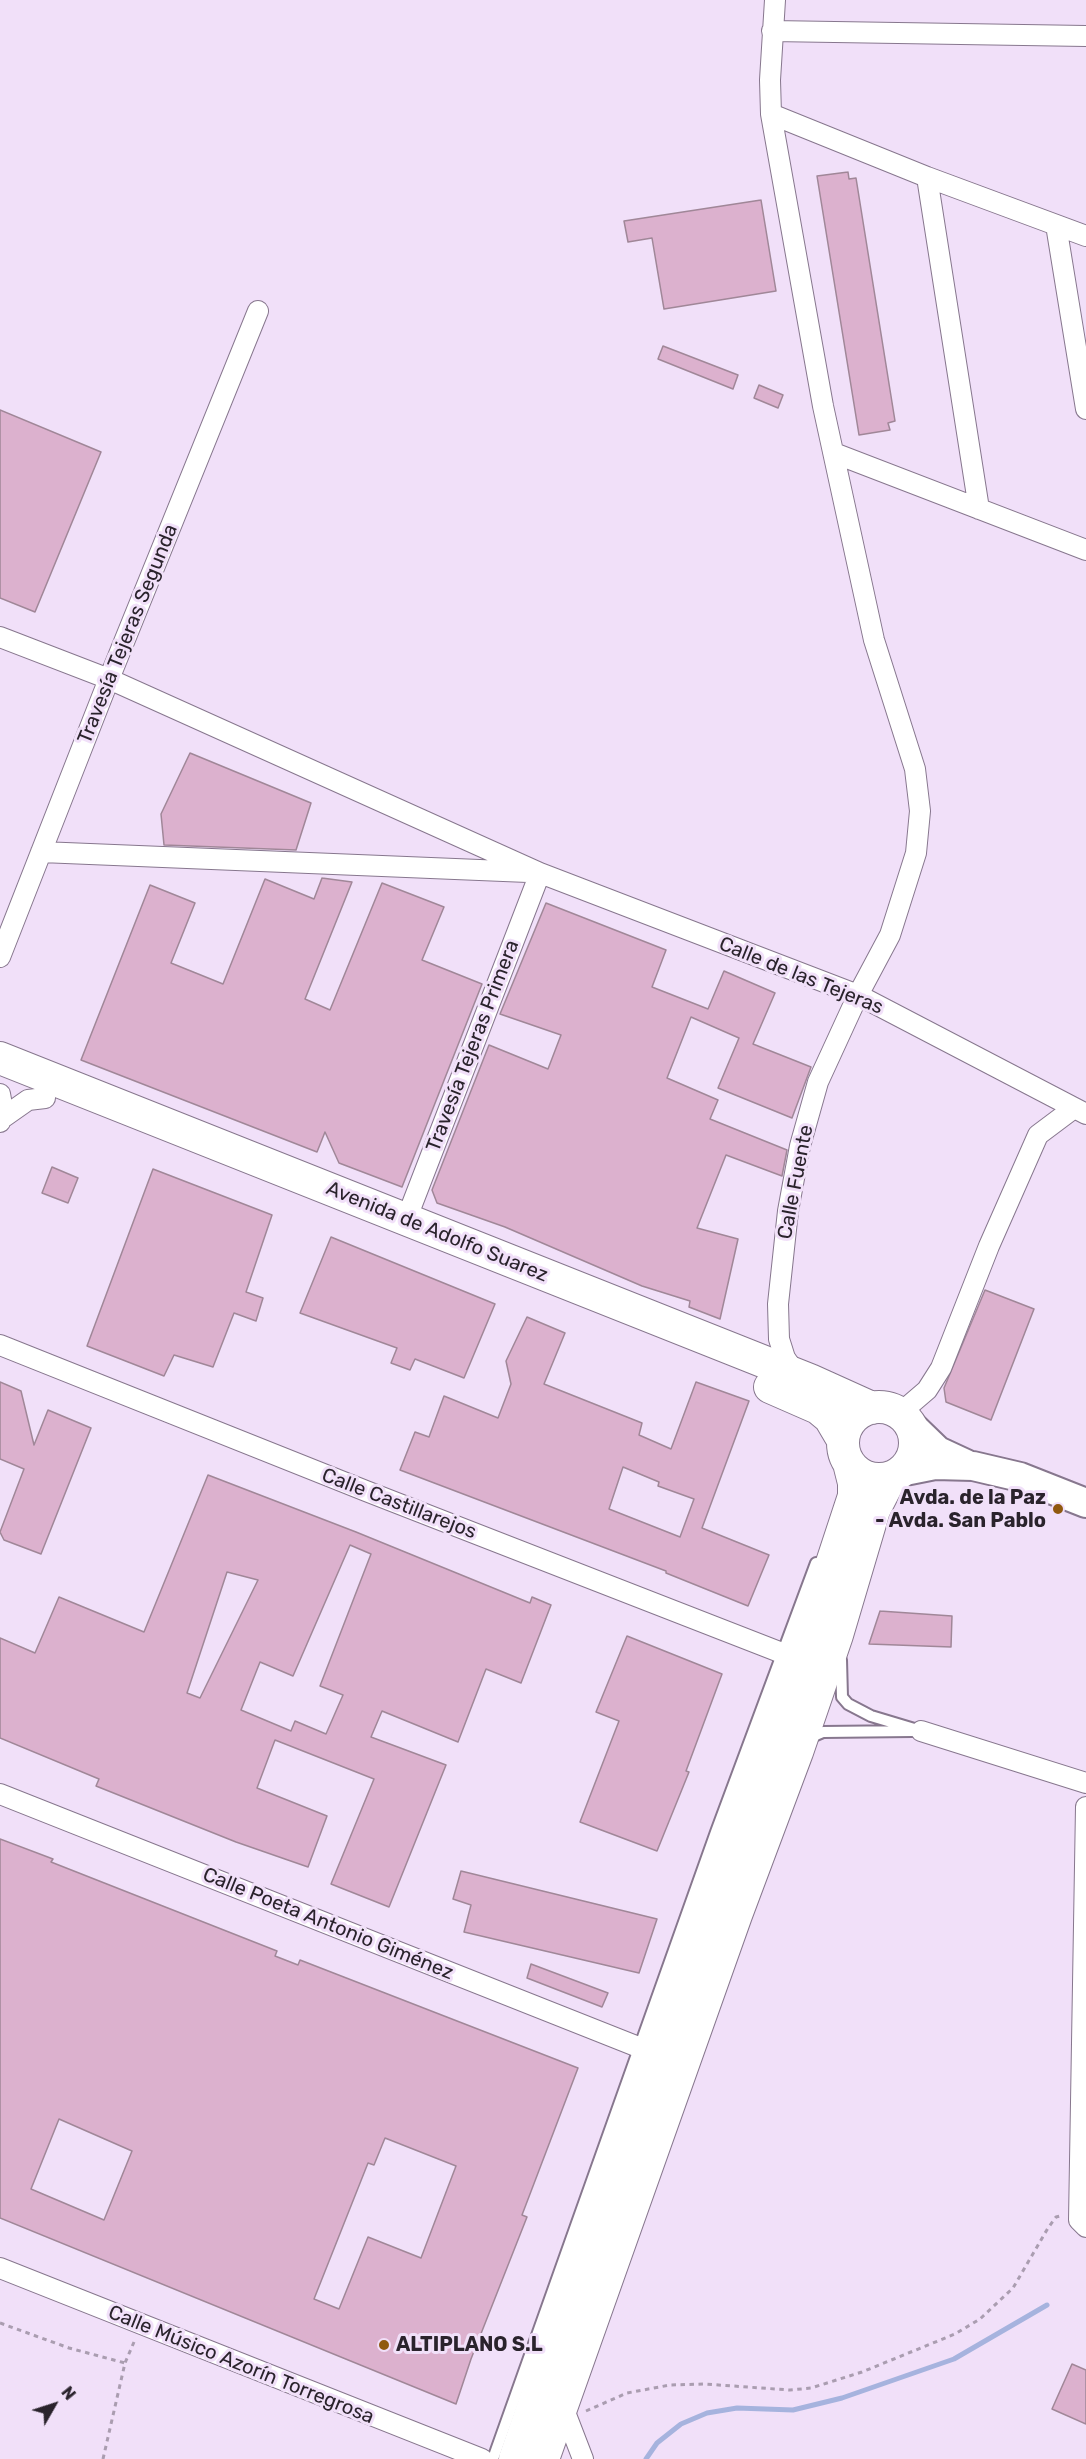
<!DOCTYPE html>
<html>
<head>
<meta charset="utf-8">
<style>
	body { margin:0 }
	#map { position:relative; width:1086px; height:2459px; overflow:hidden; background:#f1e0f9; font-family:Rubik,sans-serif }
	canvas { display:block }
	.north { position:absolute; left:24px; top:2375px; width:60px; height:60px; -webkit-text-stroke:4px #f1e0f9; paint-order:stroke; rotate:51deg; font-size:16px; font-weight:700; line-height:24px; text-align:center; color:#2a232c }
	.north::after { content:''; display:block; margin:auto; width:21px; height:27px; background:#2a232c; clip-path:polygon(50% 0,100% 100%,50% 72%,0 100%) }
</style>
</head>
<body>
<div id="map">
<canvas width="1086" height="2459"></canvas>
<div class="north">N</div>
</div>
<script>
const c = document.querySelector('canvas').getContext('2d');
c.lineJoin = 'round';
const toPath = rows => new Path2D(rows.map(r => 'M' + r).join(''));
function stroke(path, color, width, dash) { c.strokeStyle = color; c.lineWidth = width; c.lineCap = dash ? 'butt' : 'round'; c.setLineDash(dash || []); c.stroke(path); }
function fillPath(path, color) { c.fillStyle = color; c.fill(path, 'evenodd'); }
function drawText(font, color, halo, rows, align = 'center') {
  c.font = font + ' Rubik,sans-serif'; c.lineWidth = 6; c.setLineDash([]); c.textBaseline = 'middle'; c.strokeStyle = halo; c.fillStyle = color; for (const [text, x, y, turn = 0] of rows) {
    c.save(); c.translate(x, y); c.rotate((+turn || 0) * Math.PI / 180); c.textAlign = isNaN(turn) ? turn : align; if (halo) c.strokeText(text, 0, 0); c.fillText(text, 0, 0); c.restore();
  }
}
stroke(toPath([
	[646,2459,657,2443,681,2424,707,2413,737,2408,793,2410,842,2398,954,2359,1047,2305]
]), '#a6b3de', 5);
const building = toPath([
	[848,172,849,179,856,178,895,421,888,423,890,430,859,435,817,176,848,172],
	[761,200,776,291,664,309,652,238,628,242,624,221,761,200],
	[663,346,738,375,733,389,658,359,663,346],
	[759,385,783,395,778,408,754,398,759,385],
	[0,410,101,452,35,612,0,598,0,410],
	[190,753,311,803,296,850,164,845,161,814,190,753],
	[322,878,352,882,305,999,330,1010,382,883,444,907,422,960,482,984,402,1187,339,1163,325,1132,317,1152,81,1060,150,885,195,903,171,963,223,984,265,879,314,899,322,878],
	[546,903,666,950,652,987,708,1009,724,971,775,993,753,1044,811,1067,792,1118,718,1088,739,1038,691,1017,667,1078,718,1100,710,1119,787,1150,782,1176,726,1155,697,1228,738,1239,720,1319,689,1307,690,1301,642,1286,505,1227,437,1203,432,1190,489,1045,548,1069,561,1035,500,1014,546,903],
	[52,1167,78,1178,68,1203,42,1193,52,1167],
	[153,1169,272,1215,246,1292,263,1298,256,1321,234,1313,213,1367,174,1355,164,1376,87,1346,153,1169],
	[331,1237,495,1304,464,1378,415,1359,410,1370,391,1363,397,1348,300,1313,331,1237],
	[985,1290,1034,1309,991,1420,946,1402,944,1388,985,1290],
	[527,1317,565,1333,544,1384,642,1423,639,1435,671,1449,696,1382,749,1401,702,1528,769,1555,748,1606,666,1573,666,1571,400,1470,415,1432,429,1437,444,1396,498,1418,511,1384,506,1361,527,1317],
	[623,1467,659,1482,658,1486,694,1499,680,1537,609,1509,623,1467],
	[0,1382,21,1391,34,1445,48,1410,91,1428,41,1554,4,1540,0,1532,24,1469,0,1459,0,1382],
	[208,1475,356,1532,530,1603,532,1597,551,1605,521,1683,486,1669,458,1742,382,1711,371,1737,446,1765,389,1907,331,1884,374,1779,275,1740,257,1788,327,1816,308,1867,236,1842,96,1786,99,1779,0,1738,0,1638,35,1653,59,1597,144,1632,208,1475],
	[350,1545,371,1554,320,1686,343,1695,326,1734,295,1721,291,1731,241,1710,260,1662,293,1676,350,1545],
	[227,1572,258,1580,200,1698,187,1693,227,1572],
	[880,1611,952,1616,951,1647,869,1644,880,1611],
	[627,1636,722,1674,686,1771,689,1772,657,1851,580,1822,619,1721,596,1712,627,1636],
	[0,1839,53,1859,51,1862,277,1951,275,1956,298,1965,300,1960,578,2068,522,2215,527,2217,471,2359,456,2404,0,2218,0,1839],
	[59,2119,132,2151,104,2220,31,2189,59,2119],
	[385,2138,456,2166,421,2258,368,2237,339,2309,314,2299,368,2163,374,2165,385,2138],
	[461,1871,657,1919,639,1973,464,1932,471,1905,453,1899,461,1871],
	[531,1964,608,1993,602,2007,527,1978,531,1964],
	[1072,2364,1086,2370,1086,2424,1052,2409,1072,2364]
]);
fillPath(building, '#dcb1ce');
stroke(building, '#a08798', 1.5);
const service = toPath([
	[841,1660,842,1697,848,1704,871,1716,921,1731],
	[809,1738,823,1732,912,1731],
	[493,2459,716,1832,816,1563]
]);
const minor = toPath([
	[775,0,770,80,771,114,823,406,874,640,915,769,920,811,916,853,890,935,858,995,818,1082,800,1146,788,1211,778,1304,779,1339,785,1358,796,1374],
	[772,31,1086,36],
	[771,114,927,177,1086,236],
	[927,177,979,509],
	[1056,225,1086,409],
	[834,453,1086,550],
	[0,637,109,679,540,873,858,995,1086,1114],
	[41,852,528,872],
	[0,957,109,679,258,311],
	[0,1094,2,1105,0,1122],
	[1,1119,28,1100,45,1098],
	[406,1220,540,873],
	[0,1345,366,1491,800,1660],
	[899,1414,927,1390,941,1368,989,1246,1038,1135,1074,1108],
	[921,1731,1086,1783],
	[0,1794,656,2054],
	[1086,1807,1079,2220,1086,2227],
	[0,2268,482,2459],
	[563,2407,583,2459]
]);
const secondary = toPath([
	[909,1423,938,1451,966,1464],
	[900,1472,935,1465,973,1466,1020,1477,1086,1503]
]);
const primary = toPath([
	[0,1058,810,1380,872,1408],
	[770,1387,818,1408,830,1418,843,1440],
	'843 1443a36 36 0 1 1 72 0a36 36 0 1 1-72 0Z',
	[515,2459,656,2054,800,1660,854,1496,854,1483,849,1463],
	[543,2459,736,1915,797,1752,837,1635,874,1510,891,1477]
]);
stroke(service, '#87778e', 14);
stroke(minor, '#87778e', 22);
stroke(secondary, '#87778e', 32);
stroke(primary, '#87778e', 34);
stroke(toPath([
	[0,2323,69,2348,125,2363],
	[586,2411,627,2393,670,2385,704,2384,790,2390,811,2388,862,2372,955,2334,980,2319,1013,2288,1048,2228,1056,2217,1060,2216],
	[103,2459,125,2363,134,2342]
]), '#aa9db0', 3, [4.5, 4.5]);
stroke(service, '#fff', 10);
stroke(minor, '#fff', 20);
stroke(secondary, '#fff', 28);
stroke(primary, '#fff', 32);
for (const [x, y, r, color] of [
	[1058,1509,6,"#90590f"],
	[384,2345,6,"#90590f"]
]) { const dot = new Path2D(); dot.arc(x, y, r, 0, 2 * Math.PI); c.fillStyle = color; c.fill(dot); stroke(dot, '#f1e0f9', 2); }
drawText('20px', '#2a232c', '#f1e0f9', [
	["Travesía Tejeras Segunda",128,634,-68],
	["Calle de las Tejeras",801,976,22],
	["Travesía Tejeras Primera",473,1046,-69],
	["Calle Fuente",796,1182,-79],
	["Avenida de Adolfo Suarez",437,1232,22],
	["Calle Castillarejos",399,1504,21],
	["Calle Poeta Antonio Giménez",328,1924,22],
	["Calle Músico Azorín Torregrosa",241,2365,22]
]);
drawText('bold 20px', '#2a232c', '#f1e0f9', [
	["Avda. de la Paz",1046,1498],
	["- Avda. San Pablo",1046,1521],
	["ALTIPLANO S.L",396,2345,"left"]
], 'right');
</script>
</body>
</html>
